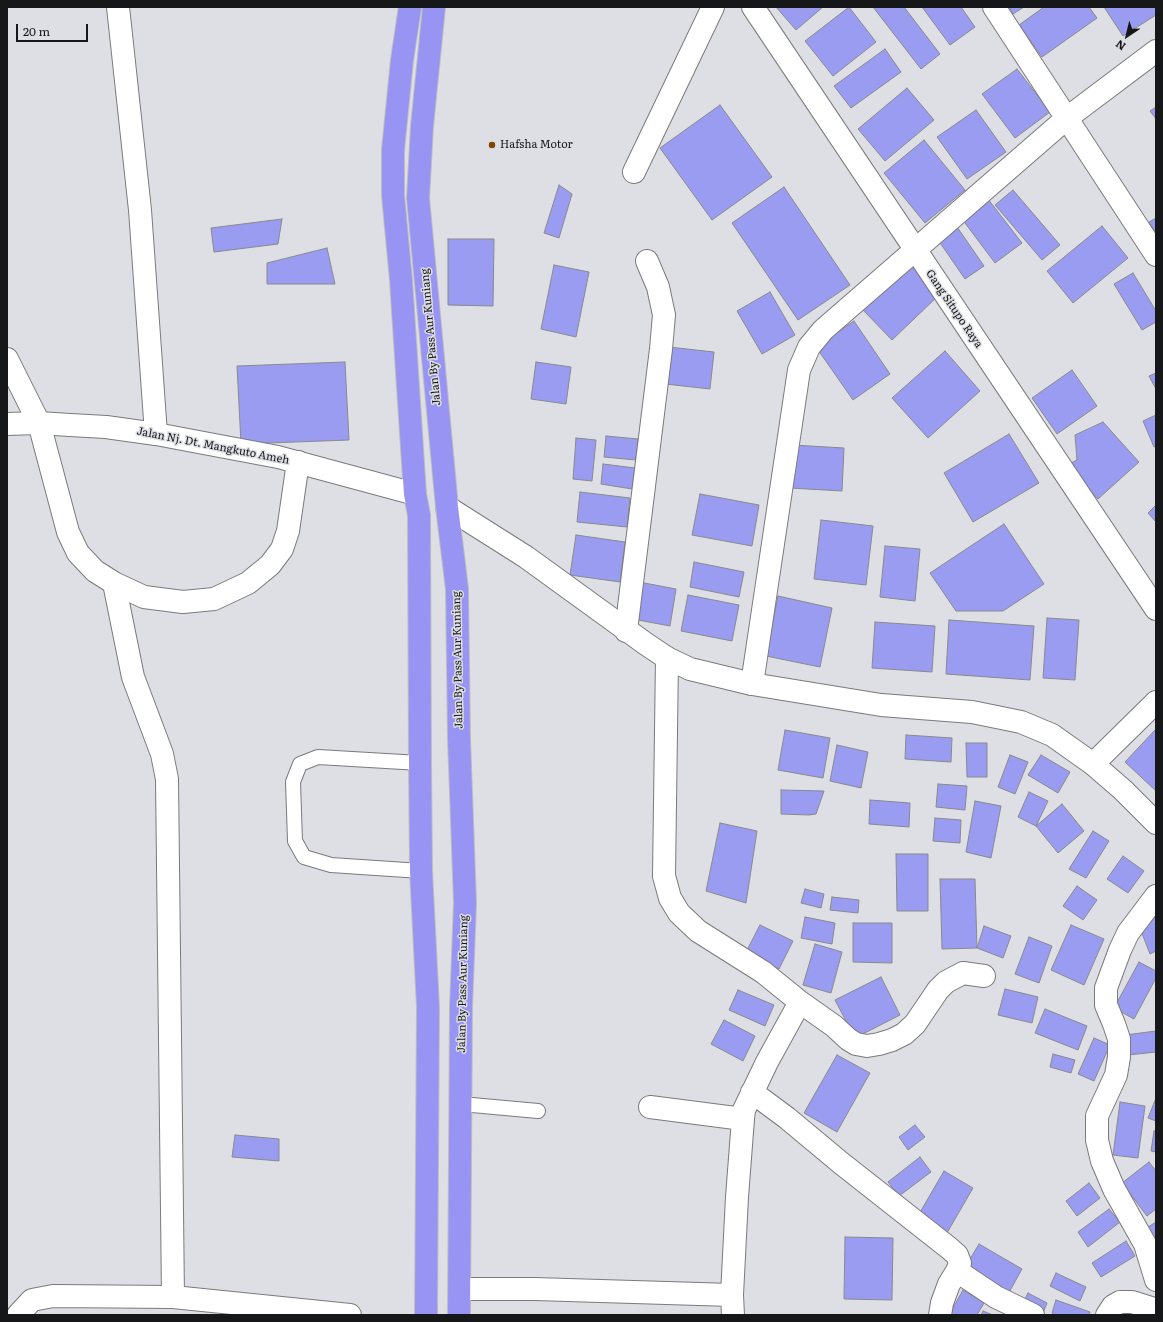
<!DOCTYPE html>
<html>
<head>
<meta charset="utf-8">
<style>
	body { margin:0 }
	#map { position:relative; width:1163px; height:1322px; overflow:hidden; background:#dedfe4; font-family:Literata,serif }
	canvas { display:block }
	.frame { position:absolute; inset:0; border:8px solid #161718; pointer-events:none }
	.north { position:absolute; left:1107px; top:16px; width:40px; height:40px; -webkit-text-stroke:3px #dedfe4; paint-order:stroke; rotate:215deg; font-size:11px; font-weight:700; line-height:16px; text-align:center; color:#161718 }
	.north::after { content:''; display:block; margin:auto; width:14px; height:18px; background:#161718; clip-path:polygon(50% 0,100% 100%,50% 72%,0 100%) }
	.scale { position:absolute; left:16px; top:24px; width:72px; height:18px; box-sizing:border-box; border:2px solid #161718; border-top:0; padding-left:5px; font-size:12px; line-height:14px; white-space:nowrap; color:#161718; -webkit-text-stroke:3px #dedfe4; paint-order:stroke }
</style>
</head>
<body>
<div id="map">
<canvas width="1163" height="1322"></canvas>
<div class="frame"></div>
<div class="north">N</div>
<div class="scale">20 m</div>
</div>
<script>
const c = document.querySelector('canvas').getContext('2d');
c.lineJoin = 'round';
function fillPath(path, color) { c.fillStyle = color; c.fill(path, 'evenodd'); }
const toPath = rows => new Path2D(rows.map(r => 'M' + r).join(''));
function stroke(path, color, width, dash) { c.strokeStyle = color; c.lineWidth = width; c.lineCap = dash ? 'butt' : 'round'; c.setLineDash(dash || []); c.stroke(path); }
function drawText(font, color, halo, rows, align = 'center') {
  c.font = font + ' Literata,serif'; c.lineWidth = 3; c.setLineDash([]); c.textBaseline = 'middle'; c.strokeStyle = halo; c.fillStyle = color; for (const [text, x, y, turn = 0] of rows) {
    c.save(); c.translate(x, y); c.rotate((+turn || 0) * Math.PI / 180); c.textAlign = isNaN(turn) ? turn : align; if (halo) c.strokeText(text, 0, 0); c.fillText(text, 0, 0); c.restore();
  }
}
const building = toPath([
	[776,7,823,7,796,30,776,7],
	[849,7,876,42,833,76,805,41,849,7],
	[873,7,904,7,940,54,921,69,873,7],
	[922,7,961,7,975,27,950,45,922,7],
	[1009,7,1024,7,1013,14,1009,7],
	[1044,7,1089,7,1097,18,1042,57,1019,25,1044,7],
	[1104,7,1156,7,1156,15,1123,36,1104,7],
	[885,49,901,72,851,108,834,86,885,49],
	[1017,69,1050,112,1015,138,982,94,1017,69],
	[907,88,934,120,885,161,858,129,907,88],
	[720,105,772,177,712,220,660,148,720,105],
	[1156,107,1156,119,1150,111,1156,107],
	[976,110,1006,152,967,179,937,137,976,110],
	[924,140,965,190,925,223,884,173,924,140],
	[559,185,572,194,559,238,544,233,559,185],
	[784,187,850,285,798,320,732,223,784,187],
	[1013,190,1060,245,1042,260,995,205,1013,190],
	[988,199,1022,243,995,263,962,219,988,199],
	[1156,218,1156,233,1149,222,1156,218],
	[282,219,278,244,214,252,211,228,282,219],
	[955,224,984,266,965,279,936,237,955,224],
	[1102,226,1128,258,1073,303,1047,271,1102,226],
	[448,239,494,239,493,306,448,305,448,239],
	[327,248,335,284,267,284,267,263,327,248],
	[910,264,939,295,892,340,862,309,910,264],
	[554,265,589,272,576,337,541,329,554,265],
	[1133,273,1156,311,1156,322,1142,330,1114,284,1133,273],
	[770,292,795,335,762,354,737,311,770,292],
	[854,321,890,374,853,400,816,347,854,321],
	[669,347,714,352,710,389,665,384,669,347],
	[945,351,980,391,928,438,892,398,945,351],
	[345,362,349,440,241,444,237,366,345,362],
	[536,362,571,367,566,404,531,399,536,362],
	[1072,370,1097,406,1057,434,1032,398,1072,370],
	[1156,373,1156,389,1149,376,1156,373],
	[1156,415,1156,446,1154,447,1143,421,1156,415],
	[1103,422,1139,462,1098,499,1067,465,1077,460,1075,435,1103,422],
	[1009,434,1039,483,973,522,944,473,1009,434],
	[606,436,638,439,636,460,604,457,606,436],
	[576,438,596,440,592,481,573,479,576,438],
	[793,445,844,448,842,491,790,488,793,445],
	[603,464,635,468,632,489,601,484,603,464],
	[580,492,630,498,627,527,577,522,580,492],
	[700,494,759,505,752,546,692,535,700,494],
	[1156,505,1156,522,1148,513,1156,505],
	[821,520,873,526,866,585,814,579,821,520],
	[1004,524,1044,584,1003,611,956,611,930,573,1004,524],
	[576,535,625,542,620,582,570,575,576,535],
	[885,546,920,549,915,601,880,597,885,546],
	[694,562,744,572,739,597,690,587,694,562],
	[639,582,676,589,670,626,633,619,639,582],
	[688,595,739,605,732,641,681,631,688,595],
	[778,596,832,608,820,667,766,656,778,596],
	[1047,618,1079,620,1075,680,1043,678,1047,618],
	[949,620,1034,626,1030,680,946,674,949,620],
	[875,622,935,626,932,672,872,668,875,622],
	[1156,729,1156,791,1125,762,1156,729],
	[785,730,830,738,823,778,778,770,785,730],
	[906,735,952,738,951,762,905,759,906,735],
	[966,743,987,743,987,777,967,777,966,743],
	[837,745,868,752,861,788,830,781,837,745],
	[1010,755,1028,762,1015,794,998,787,1010,755],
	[1041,755,1070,772,1058,793,1028,775,1041,755],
	[938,784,967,786,965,810,936,807,938,784],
	[781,790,824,791,816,814,809,815,781,814,781,790],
	[1029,792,1048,801,1036,826,1018,817,1029,792],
	[870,800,910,803,909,827,869,824,870,800],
	[975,801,1001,806,991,858,966,852,975,801],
	[1062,804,1084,831,1058,853,1036,826,1062,804],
	[935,818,961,820,960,843,933,841,935,818],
	[720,823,757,831,746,903,706,891,720,823],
	[1093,831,1109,841,1086,878,1069,869,1093,831],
	[896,854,928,854,928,911,897,911,896,854],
	[1123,856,1144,871,1128,893,1107,879,1123,856],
	[940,879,975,879,977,948,942,949,940,879],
	[1077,886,1097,900,1083,920,1063,906,1077,886],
	[805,889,824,894,821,908,801,903,805,889],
	[832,897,859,900,858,913,830,910,832,897],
	[1156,916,1156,951,1150,954,1138,923,1156,916],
	[805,917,835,923,832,944,801,938,805,917],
	[853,923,892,923,892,963,853,962,853,923],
	[760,925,793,941,779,969,746,952,760,925],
	[1071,925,1104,939,1084,985,1051,970,1071,925],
	[984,926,1011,936,1003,958,977,948,984,926],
	[1029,937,1052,946,1039,983,1015,974,1029,937],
	[815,944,842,952,831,993,803,985,815,944],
	[1139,962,1156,971,1156,978,1134,1019,1114,1008,1139,962],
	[881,977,900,1015,855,1038,835,1000,881,977],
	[1005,989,1038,997,1032,1023,998,1015,1005,989],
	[738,990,774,1005,765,1026,729,1010,738,990],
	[1045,1009,1087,1026,1078,1050,1035,1033,1045,1009],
	[724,1020,755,1036,743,1061,711,1044,724,1020],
	[1156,1031,1156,1052,1128,1055,1125,1035,1156,1031],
	[1094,1038,1110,1045,1094,1081,1078,1074,1094,1038],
	[1053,1054,1075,1060,1071,1073,1050,1067,1053,1054],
	[837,1055,870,1073,837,1132,804,1113,837,1055],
	[1156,1098,1156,1121,1148,1118,1156,1098],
	[1120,1102,1145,1106,1138,1158,1113,1155,1120,1102],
	[915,1125,925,1137,908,1150,899,1137,915,1125],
	[1154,1131,1156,1131,1156,1152,1151,1151,1154,1131],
	[235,1135,279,1139,279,1161,232,1157,235,1135],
	[920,1157,931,1172,899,1196,888,1182,920,1157],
	[1149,1162,1156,1171,1156,1209,1147,1216,1122,1183,1149,1162],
	[944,1171,973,1188,944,1238,915,1221,944,1171],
	[1089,1183,1100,1198,1077,1216,1066,1201,1089,1183],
	[1109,1209,1120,1222,1088,1247,1078,1232,1109,1209],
	[1156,1222,1156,1247,1145,1229,1156,1222],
	[845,1237,893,1238,892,1300,844,1299,845,1237],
	[1126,1241,1135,1256,1101,1277,1092,1263,1126,1241],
	[979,1244,1022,1269,1007,1296,963,1271,979,1244],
	[1056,1273,1086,1287,1080,1301,1050,1286,1056,1273],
	[963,1290,984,1303,977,1315,949,1315,963,1290],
	[1028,1293,1047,1303,1043,1313,1023,1303,1028,1293],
	[1056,1300,1090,1312,1089,1315,1056,1315,1052,1313,1056,1300],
	[983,1311,993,1315,981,1315,983,1311]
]);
fillPath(building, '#9a9cf1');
stroke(building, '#88898d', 1);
const service = toPath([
	[420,763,318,757,300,764,293,782,295,841,304,857,331,865,421,871],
	[461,1104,538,1111]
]);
const minor = toPath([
	[118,7,140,210,156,434],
	[753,7,1156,609],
	[994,7,1156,255],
	[634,172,713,7],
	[7,359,39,423,68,532,78,553,95,571,114,583,144,597,183,602,214,599,248,583,270,565,282,549,288,531,298,462],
	[114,583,133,677,162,754,167,779,173,1297],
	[626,631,661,349,664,315,658,287,647,261],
	[667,658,664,876,670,898,679,913,698,931,763,972,800,1002,834,1026,848,1039,856,1044,867,1046,879,1044,892,1040,904,1034,915,1024,938,990,946,982,963,973,984,976],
	[752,684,799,370,809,347,823,330,1067,118,1156,51],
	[1093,764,1156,702],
	[1156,896,1128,933,1120,950,1106,988,1106,1005,1114,1024,1119,1039,1119,1057,1116,1075,1097,1116,1097,1140,1102,1161,1114,1189,1145,1244,1156,1280],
	[752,1092,787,1118,841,1163,949,1248,957,1255,960,1263,957,1271,996,1297,1033,1315],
	[650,1107,743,1119],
	[460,1289,535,1289,732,1295,733,1315],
	[732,1295,737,1197,743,1119,744,1110,767,1062,800,1002],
	[18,1315,32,1300,53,1296,173,1297,350,1315],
	[940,1315,942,1303,949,1284,957,1271],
	[1107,1315,1113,1306,1120,1302,1132,1302,1151,1308,1156,1311]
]);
const tertiary = toPath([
	[7,424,39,423,70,425,106,427,156,434,278,457,415,494],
	[447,507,526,557,646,644,667,658,690,669,752,684,881,705,972,712,1021,722,1052,735,1093,764,1123,790,1156,823]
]);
const trunk = toPath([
	[410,7,402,60,393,150,393,195,401,280,415,494,419,515,420,763,421,871,428,1007,426,1315],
	[434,7,422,126,418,198,447,507,457,589,459,738,465,903,461,1007,459,1315]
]);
stroke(service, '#7a7a7e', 16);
stroke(minor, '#7a7a7e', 24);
stroke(tertiary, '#7a7a7e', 24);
stroke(trunk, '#bebebe', 24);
stroke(service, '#fff', 14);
stroke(minor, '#fff', 22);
stroke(tertiary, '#fff', 22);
stroke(trunk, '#9794f3', 22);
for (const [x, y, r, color] of [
	[492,145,4,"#814500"]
]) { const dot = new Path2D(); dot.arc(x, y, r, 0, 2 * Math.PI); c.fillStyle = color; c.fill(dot); stroke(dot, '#dedfe4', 1.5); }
drawText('11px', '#161718', '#dedfe4', [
	["Hafsha Motor",500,145]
], 'left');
drawText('11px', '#161718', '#dedfe4', [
	["Gang Situpo Raya",954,309,56],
	["Jalan By Pass Aur Kuniang",431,337,-95],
	["Jalan Nj. Dt. Mangkuto Ameh",213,446,11],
	["Jalan By Pass Aur Kuniang",458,660,-91],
	["Jalan By Pass Aur Kuniang",463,984,-89]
]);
</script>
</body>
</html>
